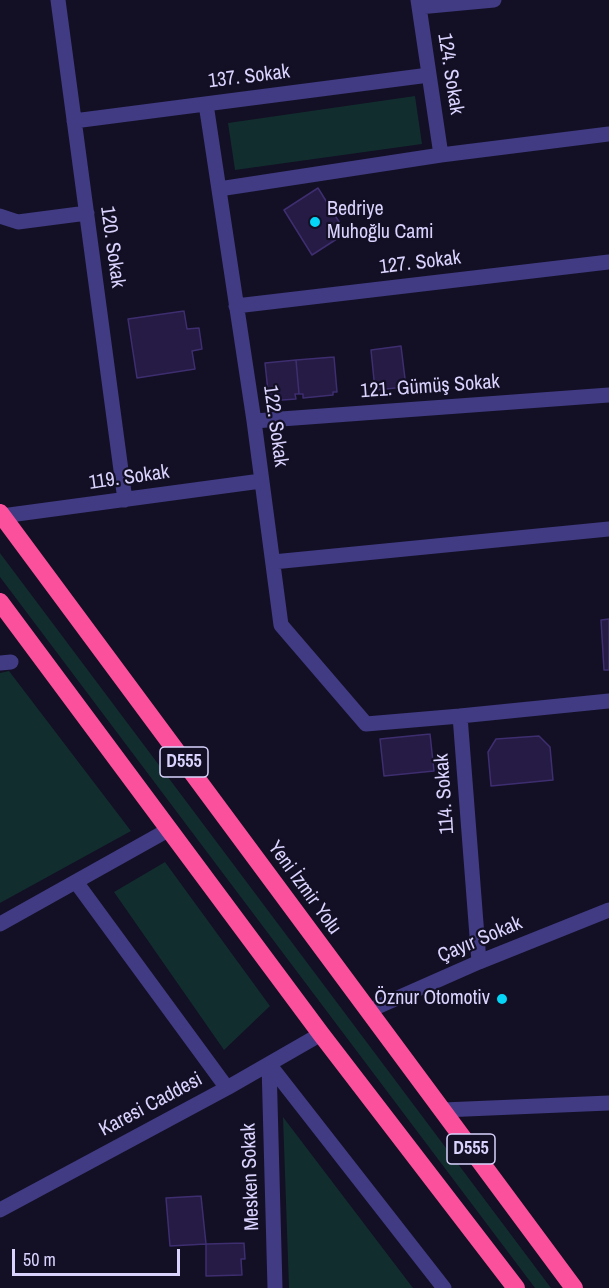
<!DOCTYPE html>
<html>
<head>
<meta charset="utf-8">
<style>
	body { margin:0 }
	#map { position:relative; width:609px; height:1288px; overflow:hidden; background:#130f24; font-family:"Archivo Narrow",sans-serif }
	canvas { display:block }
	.scale { position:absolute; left:12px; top:1249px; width:168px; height:27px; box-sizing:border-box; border:3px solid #d9d3fe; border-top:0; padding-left:8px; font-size:18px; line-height:21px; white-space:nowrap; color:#d9d3fe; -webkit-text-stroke:4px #130f24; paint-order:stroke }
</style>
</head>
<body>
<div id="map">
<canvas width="609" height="1288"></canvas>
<div class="scale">50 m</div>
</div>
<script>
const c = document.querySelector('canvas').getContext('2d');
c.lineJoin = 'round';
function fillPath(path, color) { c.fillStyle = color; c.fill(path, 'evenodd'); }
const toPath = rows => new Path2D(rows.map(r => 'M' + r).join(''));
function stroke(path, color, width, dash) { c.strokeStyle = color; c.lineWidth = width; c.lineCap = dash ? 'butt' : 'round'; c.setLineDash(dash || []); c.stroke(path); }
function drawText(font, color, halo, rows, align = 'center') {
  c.font = font + ' "Archivo Narrow",sans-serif'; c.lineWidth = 4.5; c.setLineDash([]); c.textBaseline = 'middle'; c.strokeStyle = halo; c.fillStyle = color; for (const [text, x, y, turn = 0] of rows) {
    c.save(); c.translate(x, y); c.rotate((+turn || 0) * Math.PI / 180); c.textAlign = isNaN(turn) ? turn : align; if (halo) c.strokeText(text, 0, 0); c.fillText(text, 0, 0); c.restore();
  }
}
fillPath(toPath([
	[415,96,422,144,235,170,228,123],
	[0,553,551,1288,535,1288,0,577],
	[9,671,131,831,0,903,0,673],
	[165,862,270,1006,224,1050,114,892],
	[283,1117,413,1288,289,1288]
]), '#122d2e');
const building = toPath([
	[318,188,346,233,312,255,284,210,318,188],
	[184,311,187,329,199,328,202,349,192,351,195,369,137,378,128,319,184,311],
	[401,346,406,387,375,390,371,350,401,346],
	[334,357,337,392,333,392,333,395,303,398,303,394,299,394,296,360,334,357],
	[296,360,299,394,295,394,296,399,269,401,265,363,296,360],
	[609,619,609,670,604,670,601,620,609,619],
	[430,734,434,771,384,776,380,739,430,734],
	[539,736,550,747,553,780,491,786,488,752,496,739,539,736],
	[201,1196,206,1244,170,1246,166,1198,201,1196],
	[244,1243,245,1259,241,1259,242,1275,206,1276,206,1244,244,1243]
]);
fillPath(building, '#251b44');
stroke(building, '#3e2e70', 1.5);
stroke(toPath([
	[58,0,125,500],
	[418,0,441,155],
	[419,7,494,0],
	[206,104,254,421,281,625,366,724,460,716,479,962],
	[74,121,429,75],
	[219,189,441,155,609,134],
	[0,216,18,222,87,213],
	[236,306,609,262],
	[254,421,609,395],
	[2,516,261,481],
	[273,562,609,529],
	[0,663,11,662],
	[460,716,609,701],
	[76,882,227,1088],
	[0,924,168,830],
	[368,1011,479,962,609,910],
	[269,1064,444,1288],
	[269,1064,275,1288],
	[443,1110,609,1103],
	[0,1210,227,1088,321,1034]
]), '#403b82', 15);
stroke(toPath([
	[0,513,574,1288],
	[0,602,321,1034,516,1288]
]), '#fb509b', 18);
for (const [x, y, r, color] of [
	[315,222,6,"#05d5f7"],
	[502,999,6,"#05d5f7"]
]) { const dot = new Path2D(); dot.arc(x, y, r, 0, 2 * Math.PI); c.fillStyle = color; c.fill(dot); stroke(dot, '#130f24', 2); }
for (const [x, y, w] of [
	[184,762,48],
	[471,1149,48]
]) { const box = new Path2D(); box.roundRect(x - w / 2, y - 15, w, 30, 4.5); c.fillStyle = '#130f24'; c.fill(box); stroke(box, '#d9d3fe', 1.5); }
drawText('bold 18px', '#d9d3fe', null, [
	["D555",184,762],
	["D555",471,1149]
]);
drawText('20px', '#d9d3fe', '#130f24', [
	["124. Sokak",450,74,81],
	["137. Sokak",249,77,-7],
	["120. Sokak",112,247,82],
	["127. Sokak",420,263,-7],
	["121. Gümüş Sokak",430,387,-4],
	["122. Sokak",275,426,82],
	["119. Sokak",129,478,-8],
	["114. Sokak",445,794,-94],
	["Yeni İzmir Yolu",304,888,54],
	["Çayır Sokak",480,940,-23],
	["Karesi Caddesi",151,1105,-28],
	["Mesken Sokak",251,1177,-92]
]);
drawText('20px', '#d9d3fe', '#130f24', [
	["Bedriye",327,210],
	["Muhoğlu Cami",327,233],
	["Öznur Otomotiv",490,999,"right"]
], 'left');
</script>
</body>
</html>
